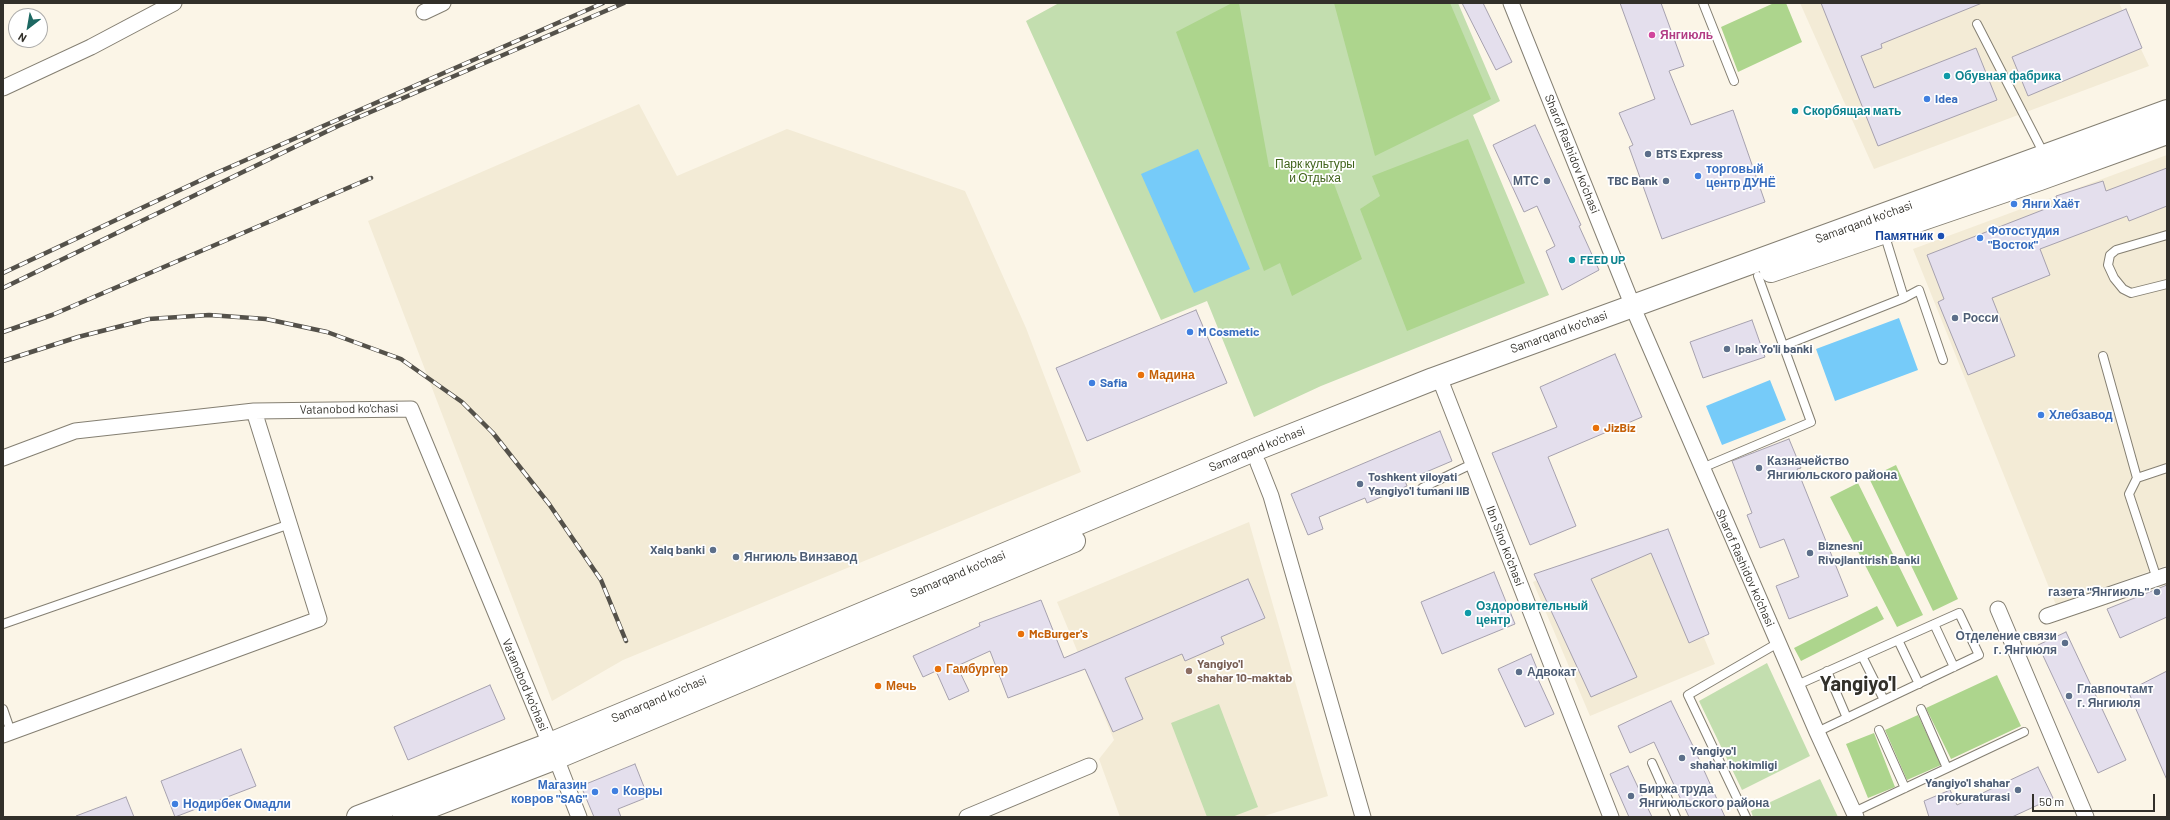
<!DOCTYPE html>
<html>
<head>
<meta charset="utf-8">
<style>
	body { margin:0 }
	#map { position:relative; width:2170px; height:820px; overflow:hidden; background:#fbf5e7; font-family:Barlow,sans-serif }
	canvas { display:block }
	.frame { position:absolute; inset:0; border:4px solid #32302a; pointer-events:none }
	.north { position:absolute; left:8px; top:8px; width:40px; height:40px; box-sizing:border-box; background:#fff; border:1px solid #adacaa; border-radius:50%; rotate:211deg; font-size:11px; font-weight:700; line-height:16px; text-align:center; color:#32302a }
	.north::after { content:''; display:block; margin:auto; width:14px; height:18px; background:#1d6862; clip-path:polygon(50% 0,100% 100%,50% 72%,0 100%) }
	.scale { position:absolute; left:2032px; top:794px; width:123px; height:18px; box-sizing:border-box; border:2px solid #32302a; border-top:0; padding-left:5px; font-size:12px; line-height:14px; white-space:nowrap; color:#32302a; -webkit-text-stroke:3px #fff; paint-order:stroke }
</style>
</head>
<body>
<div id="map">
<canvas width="2170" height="820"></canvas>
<div class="frame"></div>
<div class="north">N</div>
<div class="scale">50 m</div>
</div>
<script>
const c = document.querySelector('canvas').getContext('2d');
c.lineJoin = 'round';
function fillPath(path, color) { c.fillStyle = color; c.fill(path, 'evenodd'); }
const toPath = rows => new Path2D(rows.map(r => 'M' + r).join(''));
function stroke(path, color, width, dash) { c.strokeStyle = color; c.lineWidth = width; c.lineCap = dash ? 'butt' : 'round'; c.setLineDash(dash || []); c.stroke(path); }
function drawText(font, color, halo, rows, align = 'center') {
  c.font = font + ' Barlow,sans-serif'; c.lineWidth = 3.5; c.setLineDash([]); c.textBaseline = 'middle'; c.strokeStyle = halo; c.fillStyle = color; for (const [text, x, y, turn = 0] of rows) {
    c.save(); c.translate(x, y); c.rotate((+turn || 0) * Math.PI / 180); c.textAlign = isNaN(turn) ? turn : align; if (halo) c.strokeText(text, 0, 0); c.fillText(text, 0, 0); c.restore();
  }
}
fillPath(toPath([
	[1800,3,2119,3,2149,66,1874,169],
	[639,104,677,176,787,129,965,191,1026,328,1081,472,623,660,552,701,368,221],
	[2167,155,2167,565,2056,605,1913,249],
	[1249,522,1328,796,1261,817,1120,817,1099,759,1114,740,1057,602],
	[1659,530,1715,664,1590,716,1533,582]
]), '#f3ebd6');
fillPath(toPath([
	[1059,3,1458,3,1500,101,1473,115,1549,295,1321,386,1254,417,1207,301,1161,320,1026,21],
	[1767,663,1810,756,1742,790,1699,701],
	[1219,704,1258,807,1232,817,1207,817,1171,723],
	[1820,779,1838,817,1753,817,1751,811]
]), '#c3deaf');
fillPath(toPath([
	[1232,3,1239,3,1269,167,1327,165,1362,259,1292,296,1280,263,1264,271,1176,32],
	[1334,3,1450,3,1491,99,1375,156],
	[1774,3,1786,3,1802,42,1738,72,1721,27],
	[1468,139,1525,283,1407,331,1360,209,1380,196,1372,176],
	[1896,465,1958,599,1933,611,1869,478],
	[1858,483,1923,615,1897,627,1830,497],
	[1877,606,1884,619,1801,661,1794,648],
	[1997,675,2021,726,1951,759,1926,708],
	[1918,715,1941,765,1907,780,1885,730],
	[1874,733,1895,787,1868,798,1846,744]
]), '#add58d');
fillPath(toPath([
	[1198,149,1250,269,1194,293,1141,174],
	[1899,318,1918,370,1835,401,1816,349],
	[1770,380,1786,420,1722,445,1706,406]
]), '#76cbf9');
const building = toPath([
	[1462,3,1483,3,1512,62,1496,70,1462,3],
	[1620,3,1661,3,1684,66,1669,71,1691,125,1733,110,1765,202,1662,239,1629,147,1633,145,1619,113,1655,99,1620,3],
	[1821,3,1982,3,1881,44,1882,48,1861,56,1874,88,1976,48,1997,100,1878,146,1821,3],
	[2126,9,2142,48,2028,96,2012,57,2126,9],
	[1535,125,1581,225,1579,226,1599,270,1562,290,1546,251,1555,246,1537,206,1524,212,1493,145,1535,125],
	[2167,168,2167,206,2129,221,2127,216,2040,249,2050,275,1992,298,2015,356,1968,375,1938,302,1944,299,1927,255,2058,204,2056,196,2103,181,2106,191,2167,168],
	[1196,310,1227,383,1087,441,1056,368,1196,310],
	[1752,320,1765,357,1703,378,1690,342,1752,320],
	[1615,354,1642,417,1548,457,1576,526,1530,545,1492,453,1557,427,1540,387,1615,354],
	[1440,431,1452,461,1405,481,1407,486,1367,503,1365,498,1319,517,1323,529,1308,535,1291,494,1440,431],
	[1789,439,1801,468,1797,469,1848,596,1789,619,1776,586,1799,577,1784,539,1760,548,1747,515,1752,513,1732,461,1789,439],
	[1668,529,1709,634,1689,643,1651,553,1591,579,1637,677,1591,697,1534,574,1668,529],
	[1494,572,1515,624,1442,654,1421,602,1494,572],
	[1248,579,1265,618,1221,637,1224,644,1185,661,1182,654,1125,678,1143,719,1113,732,1085,669,1008,698,990,651,957,666,969,691,949,700,936,671,923,677,913,656,980,626,979,623,1041,600,1064,658,1248,579],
	[2167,585,2167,617,2120,638,2107,609,2167,585],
	[2066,632,2126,760,2098,773,2038,645,2066,632],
	[1531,654,1540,676,1537,677,1554,714,1525,727,1498,669,1531,654],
	[2167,671,2167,780,2128,691,2167,671],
	[490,685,505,719,408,760,394,727,490,685],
	[1671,701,1693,746,1725,817,1689,817,1654,742,1630,753,1618,726,1671,701],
	[241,749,256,786,175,817,161,781,241,749],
	[635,764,648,797,618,809,621,817,594,817,581,786,635,764],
	[1628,766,1652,817,1629,817,1610,774,1628,766],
	[2038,767,2053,798,2012,817,1929,817,1924,801,1950,790,1957,805,2038,767],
	[126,797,134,817,76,817,76,816,126,797]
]);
fillPath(building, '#e4dfed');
stroke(building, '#a6a1ae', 1);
const service = toPath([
	[1703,3,1734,81],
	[1977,24,2044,154],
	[2167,235,2116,250,2110,255,2108,265,2114,278,2123,289,2131,293,2167,284],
	[1904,298,1919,290,1943,360],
	[1783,346,1904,298,1884,233],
	[2103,356,2137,478,2129,494,2157,579],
	[1702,468,1811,422,1758,276],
	[2137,478,2167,468],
	[1422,488,1472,464],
	[3,624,290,524],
	[1934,624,1954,667],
	[1898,640,1919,684],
	[1862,656,1884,700],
	[1827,671,1847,718],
	[1797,685,1959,613,1979,655,1817,732],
	[3,709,11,732],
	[1921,709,1947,768],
	[1879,730,1905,788],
	[1652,763,1676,817],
	[1854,812,2024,732],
	[1746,817,1688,695,1778,643]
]);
const minor = toPath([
	[1511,3,1632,304],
	[424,12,443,3],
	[3,88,91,47,174,3],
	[1637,317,1817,732,1856,817],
	[1443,387,1611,817],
	[3,458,75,431,254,411,411,409,550,744],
	[1258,463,1271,496,1363,817],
	[1998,609,2086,817],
	[2047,616,2167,575],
	[3,735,319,619,254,411],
	[556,758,579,817],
	[967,817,1089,766]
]);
const secondary = toPath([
	[1771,271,2040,179,2167,133],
	[358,817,550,744,1254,450,1433,379,2167,111],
	[404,817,556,758,1074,541]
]);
stroke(service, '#847f72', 10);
stroke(minor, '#847f72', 17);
stroke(secondary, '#847f72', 24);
stroke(service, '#fff', 8);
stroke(minor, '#fff', 15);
stroke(secondary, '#fff', 22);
const rail = toPath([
	[3,273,214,174,603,3],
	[3,288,338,126,624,3],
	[3,332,52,315,371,178],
	[3,361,78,337,149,319,209,315,266,319,327,332,401,359,462,402,493,433,549,504,601,580,626,641]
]);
stroke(rail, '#54514a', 4.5);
stroke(rail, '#fff', 3, [9]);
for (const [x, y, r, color] of [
	[1652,35,4,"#d1479c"],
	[1947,76,4,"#0f9aa8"],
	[1927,99,4,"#3f7fe0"],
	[1795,111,4,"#0f9aa8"],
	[1648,154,4,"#5c6f8a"],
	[1698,176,4,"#3f7fe0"],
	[1547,181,4,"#5c6f8a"],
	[1666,181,4,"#5c6f8a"],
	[2014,204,4,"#3f7fe0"],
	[1941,236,4,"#1a4fb4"],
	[1980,238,4,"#3f7fe0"],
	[1572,260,4,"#0f9aa8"],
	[1955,318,4,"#5c6f8a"],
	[1190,332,4,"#3f7fe0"],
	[1727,349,4,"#5c6f8a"],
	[1141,375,4,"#e8710a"],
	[1092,383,4,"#3f7fe0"],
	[2041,415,4,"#3f7fe0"],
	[1596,428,4,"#e8710a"],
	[1759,468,4,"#5c6f8a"],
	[1360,484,4,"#5c6f8a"],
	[713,550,4,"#5c6f8a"],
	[1810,553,4,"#5c6f8a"],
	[736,557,4,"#5c6f8a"],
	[2157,592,4,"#5c6f8a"],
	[1468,613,4,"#0f9aa8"],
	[1021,634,4,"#e8710a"],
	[2065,643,4,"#5c6f8a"],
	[938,669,4,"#e8710a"],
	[1189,671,4,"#8d6e63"],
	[1519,672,4,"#5c6f8a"],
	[878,686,4,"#e8710a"],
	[2069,696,4,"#5c6f8a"],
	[1682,758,4,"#5c6f8a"],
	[2018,790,4,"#5c6f8a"],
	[615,791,4,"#3f7fe0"],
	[595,792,4,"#3f7fe0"],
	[1631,796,4,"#5c6f8a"],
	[175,804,4,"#3f7fe0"]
]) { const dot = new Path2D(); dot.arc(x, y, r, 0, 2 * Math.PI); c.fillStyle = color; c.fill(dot); stroke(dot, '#fff', 1.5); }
drawText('bold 12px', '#b23c85', '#fff', [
	["Янгиюль",1660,35]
], 'left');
drawText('bold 12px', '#0d838f', '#fff', [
	["Обувная фабрика",1955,76],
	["Скорбящая мать",1803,111],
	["FEED UP",1580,260],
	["Оздоровительный",1476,606],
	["центр",1476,620]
], 'left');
drawText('bold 12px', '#366cbe', '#fff', [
	["Idea",1935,99],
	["торговый",1706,169],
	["центр ДУНЁ",1706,183],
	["Янги Хаёт",2022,204],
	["Фотостудия",1988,231],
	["\"Восток\"",1988,245],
	["M Cosmetic",1198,332],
	["Safia",1100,383],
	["Хлебзавод",2049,415],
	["Магазин",587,785,"right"],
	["ковров \"SAG\"",587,799,"right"],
	["Ковры",623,791],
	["Нодирбек Омадли",183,804]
], 'left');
drawText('12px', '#32302a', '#fff', [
	["Sharof Rashidov ko’chasi",1572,154,68],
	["Samarqand ko'chasi",1864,222,-20],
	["Samarqand ko'chasi",1559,332,-20],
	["Vatanobod ko'chasi",349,409,-1],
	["Samarqand ko'chasi",1257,449,-22],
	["Ibn Sino ko'chasi",1505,546,69],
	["Sharof Rashidov ko’chasi",1745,568,66],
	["Samarqand ko'chasi",958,574,-23],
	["Vatanobod ko'chasi",525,685,67],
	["Samarqand ko'chasi",659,699,-23]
]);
drawText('bold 12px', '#4e5e75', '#fff', [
	["BTS Express",1656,154],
	["МТС",1539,181,"right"],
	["TBC Bank",1658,181,"right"],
	["Росси",1963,318],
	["Ipak Yo'li banki",1735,349],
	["Казначейство",1767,461],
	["Янгиюльского района",1767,475],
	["Toshkent viloyati",1368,477],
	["Yangiyo'l tumani IIB",1368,491],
	["Biznesni",1818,546],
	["Rivojlantirish Banki",1818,560],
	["Xalq banki",705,550,"right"],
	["Янгиюль Винзавод",744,557],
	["газета \"Янгиюль\"",2149,592,"right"],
	["Отделение связи",2057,636,"right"],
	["г. Янгиюля",2057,650,"right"],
	["Адвокат",1527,672],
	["Главпочтамт",2077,689],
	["г. Янгиюля",2077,703],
	["Yangiyo'l",1690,751],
	["shahar hokimligi",1690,765],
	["Yangiyo'l shahar",2010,783,"right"],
	["prokuraturasi",2010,797,"right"],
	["Биржа труда",1639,789],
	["Янгиюльского района",1639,803]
], 'left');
drawText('12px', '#40631b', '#fff', [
	["Парк культуры",1315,164],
	["и Отдыха",1315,178]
]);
drawText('bold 12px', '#164399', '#fff', [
	["Памятник",1933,236]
], 'right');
drawText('bold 12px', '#c56008', '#fff', [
	["Мадина",1149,375],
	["JizBiz",1604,428],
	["McBurger's",1029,634],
	["Гамбургер",946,669],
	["Мечь",886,686]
], 'left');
drawText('bold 12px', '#785e54', '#fff', [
	["Yangiyo'l",1197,664],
	["shahar 10-maktab",1197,678]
], 'left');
drawText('bold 20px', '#32302a', '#fff', [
	["Yangiyo'l",1858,684]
]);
</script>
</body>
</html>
